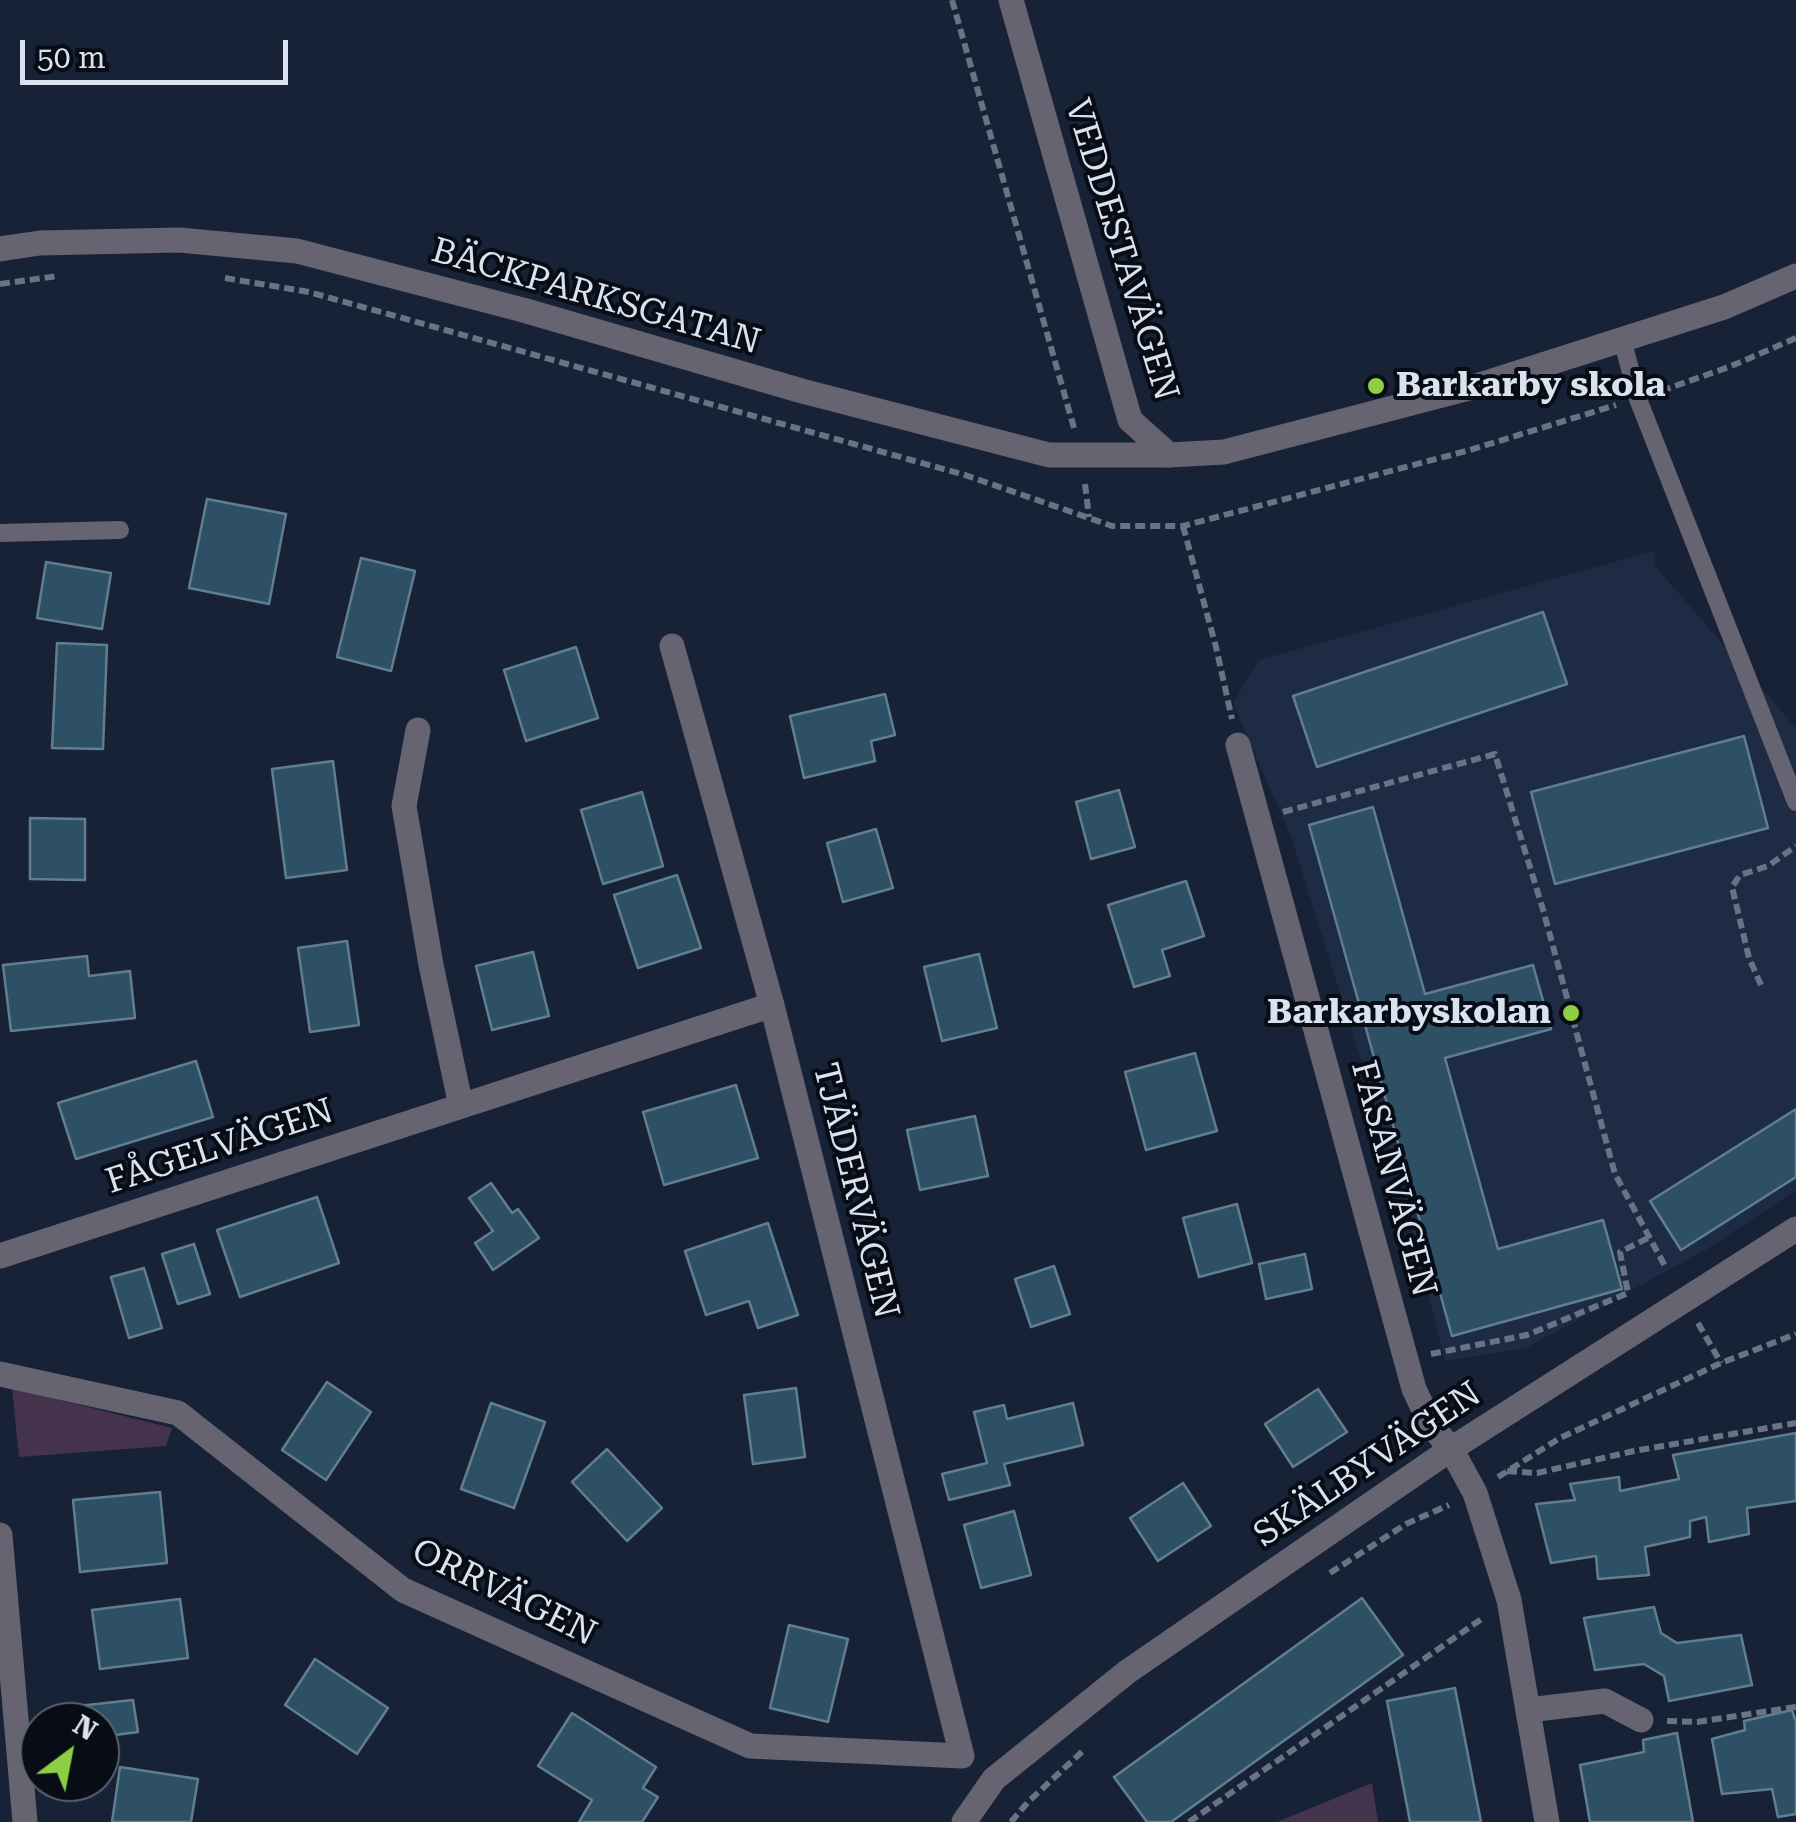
<!DOCTYPE html>
<html>
<head>
<meta charset="utf-8">
<style>
	body { margin:0 }
	#map { position:relative; width:1796px; height:1822px; overflow:hidden; background:#172237; font-family:"Roboto Serif",serif }
	canvas { display:block }
	.north { position:absolute; left:20px; top:1702px; width:100px; height:100px; box-sizing:border-box; background:#070c15; border:2px solid #5b626d; border-radius:50%; rotate:32deg; font-size:28px; font-weight:700; line-height:40px; text-align:center; color:#dae2f0 }
	.north::after { content:''; display:block; margin:auto; width:35px; height:45px; background:#8dce45; clip-path:polygon(50% 0,100% 100%,50% 72%,0 100%) }
	.scale { position:absolute; left:20px; top:40px; width:268px; height:45px; box-sizing:border-box; border:5px solid #dae2f0; border-top:0; padding-left:12px; font-size:30px; line-height:35px; white-space:nowrap; color:#dae2f0; -webkit-text-stroke:8px #070c15; paint-order:stroke }
</style>
</head>
<body>
<div id="map">
<canvas width="1796" height="1822"></canvas>
<div class="north">N</div>
<div class="scale">50 m</div>
</div>
<script>
const c = document.querySelector('canvas').getContext('2d');
c.lineJoin = 'round';
function fillPath(path, color) { c.fillStyle = color; c.fill(path, 'evenodd'); }
const toPath = rows => new Path2D(rows.map(r => 'M' + r).join(''));
function stroke(path, color, width, dash) { c.strokeStyle = color; c.lineWidth = width; c.lineCap = dash ? 'butt' : 'round'; c.setLineDash(dash || []); c.stroke(path); }
function drawText(font, color, halo, rows, align = 'center') {
  c.font = font + ' "Roboto Serif",serif'; c.lineWidth = 8; c.setLineDash([]); c.textBaseline = 'middle'; c.strokeStyle = halo; c.fillStyle = color; for (const [text, x, y, turn = 0] of rows) {
    c.save(); c.translate(x, y); c.rotate((+turn || 0) * Math.PI / 180); c.textAlign = isNaN(turn) ? turn : align; if (halo) c.strokeText(text, 0, 0); c.fillText(text, 0, 0); c.restore();
  }
}
fillPath(toPath([
	[1654,551,1655,566,1796,728,1796,1190,1707,1249,1526,1348,1445,1361,1408,1209,1291,837,1233,703,1259,660]
]), '#1d2b45');
fillPath(toPath([
	[12,1388,172,1428,166,1446,19,1457],
	[1372,1783,1378,1822,1277,1822]
]), '#45334e');
const building = toPath([
	[207,499,286,514,269,604,189,588,207,499],
	[361,558,415,571,391,671,337,657,361,558],
	[46,562,111,573,102,629,37,618,46,562],
	[1543,612,1567,684,1317,767,1293,696,1543,612],
	[57,643,107,645,103,749,52,748,57,643],
	[576,647,598,718,526,741,504,670,576,647],
	[885,694,895,735,871,741,875,761,804,778,790,716,885,694],
	[1744,736,1768,828,1555,884,1531,792,1744,736],
	[333,761,347,870,286,878,272,769,333,761],
	[1119,790,1135,847,1091,859,1076,802,1119,790],
	[642,792,663,866,603,884,581,810,642,792],
	[1373,807,1425,994,1533,965,1551,1029,1445,1058,1498,1249,1603,1220,1622,1289,1452,1336,1309,825,1373,807],
	[30,818,85,819,85,880,30,879,30,818],
	[876,829,893,888,843,902,827,843,876,829],
	[677,875,701,948,638,968,614,895,677,875],
	[1186,881,1204,936,1162,950,1170,976,1134,987,1108,905,1186,881],
	[347,941,359,1025,310,1032,298,948,347,941],
	[533,952,549,1016,492,1030,476,966,533,952],
	[979,954,997,1028,942,1041,924,967,979,954],
	[87,956,89,976,130,971,135,1018,11,1031,3,965,87,956],
	[1195,1053,1217,1131,1146,1150,1125,1072,1195,1053],
	[196,1061,213,1117,76,1159,58,1103,196,1061],
	[736,1085,758,1158,664,1185,643,1112,736,1085],
	[1796,1109,1796,1177,1681,1250,1650,1201,1796,1109],
	[975,1116,988,1176,920,1190,907,1130,975,1116],
	[491,1183,512,1213,518,1209,539,1238,493,1270,475,1243,493,1231,469,1198,491,1183],
	[317,1197,339,1263,240,1297,217,1230,317,1197],
	[1237,1204,1252,1263,1199,1277,1183,1218,1237,1204],
	[768,1223,798,1315,758,1328,749,1301,706,1315,685,1251,768,1223],
	[194,1244,210,1294,178,1304,162,1254,194,1244],
	[1305,1254,1312,1289,1266,1299,1259,1264,1305,1254],
	[1054,1266,1070,1314,1031,1327,1015,1279,1054,1266],
	[144,1268,162,1328,129,1338,111,1277,144,1268],
	[327,1382,371,1412,326,1480,282,1450,327,1382],
	[796,1388,805,1457,753,1464,744,1395,796,1388],
	[1318,1389,1347,1432,1293,1467,1265,1424,1318,1389],
	[491,1403,545,1422,514,1508,461,1489,491,1403],
	[1073,1403,1083,1445,1004,1464,1010,1485,949,1500,942,1474,987,1463,974,1412,1004,1405,1007,1419,1073,1403],
	[1796,1433,1796,1501,1747,1508,1749,1534,1709,1542,1706,1517,1690,1521,1690,1537,1645,1547,1649,1575,1598,1579,1596,1556,1551,1563,1536,1504,1575,1500,1570,1484,1619,1477,1620,1491,1679,1479,1673,1455,1796,1433],
	[607,1449,662,1508,627,1541,572,1482,607,1449],
	[1183,1483,1211,1526,1158,1561,1130,1518,1183,1483],
	[160,1492,167,1563,80,1572,73,1500,160,1492],
	[1014,1511,1031,1575,981,1588,964,1525,1014,1511],
	[1362,1598,1403,1655,1171,1822,1147,1822,1114,1777,1362,1598],
	[180,1599,188,1658,100,1669,92,1610,180,1599],
	[1654,1607,1661,1633,1677,1643,1741,1635,1752,1685,1669,1701,1664,1676,1644,1664,1595,1670,1584,1618,1654,1607],
	[789,1625,848,1639,828,1722,770,1708,789,1625],
	[315,1659,388,1708,357,1754,285,1705,315,1659],
	[1455,1688,1481,1822,1410,1822,1387,1701,1455,1688],
	[133,1700,138,1732,100,1737,100,1722,80,1722,78,1706,133,1700],
	[1792,1710,1796,1722,1796,1814,1778,1817,1772,1789,1722,1794,1712,1739,1745,1730,1744,1721,1792,1710],
	[572,1713,656,1767,643,1788,658,1797,642,1822,579,1822,592,1800,538,1766,572,1713],
	[1677,1733,1693,1822,1590,1822,1580,1765,1644,1752,1643,1740,1677,1733],
	[120,1767,198,1779,191,1822,112,1822,120,1767]
]);
fillPath(building, '#2e5064');
stroke(building, '#617e90', 2.5);
stroke(toPath([
	[952,0,1074,428],
	[225,278,309,292,965,475,1112,526,1183,526,1470,450,1616,405],
	[0,284,58,276],
	[1661,391,1729,367,1796,338],
	[1085,484,1089,517],
	[1183,526,1216,647,1232,719],
	[1283,812,1495,754,1542,906,1615,1174,1665,1266],
	[1761,985,1749,958,1732,887,1740,875,1768,866,1796,846],
	[1698,1323,1721,1363],
	[1431,1354,1527,1335,1628,1293,1620,1252,1650,1237],
	[1507,1471,1537,1473,1634,1451,1796,1423],
	[1498,1477,1560,1438,1721,1363,1796,1334],
	[1330,1573,1406,1524,1449,1505],
	[1667,1721,1697,1722,1796,1707],
	[1011,1822,1028,1802,1085,1749],
	[1189,1822,1483,1618]
]), '#697385', 6, [10, 5]);
stroke(toPath([
	[1622,339,1638,399,1796,802],
	[0,533,120,530]
]), '#656470', 18);
stroke(toPath([
	[0,249,40,243,179,240,297,251,523,310,802,391,1049,455,1169,455],
	[672,646,772,1005,962,1756],
	[418,730,404,806,431,965,461,1106],
	[1238,745,1414,1389,1431,1425,1451,1449,1475,1493,1509,1600,1547,1822],
	[0,1256,772,1005],
	[0,1374,178,1413,403,1590,750,1746,962,1756],
	[0,1535,25,1822],
	[1528,1710,1605,1701,1641,1720]
]), '#656470', 25);
stroke(toPath([
	[1011,0,1130,420,1169,455,1224,452,1477,386,1724,307,1796,276],
	[964,1822,994,1779,1127,1672,1451,1449,1796,1229]
]), '#656470', 25);
for (const [x, y, r, color] of [
	[1376,386,10,"#8dce45"],
	[1571,1013,10,"#8dce45"]
]) { const dot = new Path2D(); dot.arc(x, y, r, 0, 2 * Math.PI); c.fillStyle = color; c.fill(dot); stroke(dot, '#070c15', 4); }
drawText('35px', '#dae2f0', '#070c15', [
	["VEDDESTAVÄGEN",1121,250,73],
	["BÄCKPARKSGATAN",596,297,16],
	["FÅGELVÄGEN",220,1147,-18],
	["FASANVÄGEN",1393,1179,75],
	["TJÄDERVÄGEN",855,1191,76],
	["SKÄLBYVÄGEN",1368,1465,-34],
	["ORRVÄGEN",504,1593,26]
]);
drawText('bold 35px', '#dae2f0', '#070c15', [
	["Barkarby skola",1396,386],
	["Barkarbyskolan",1551,1013,"right"]
], 'left');
</script>
</body>
</html>
